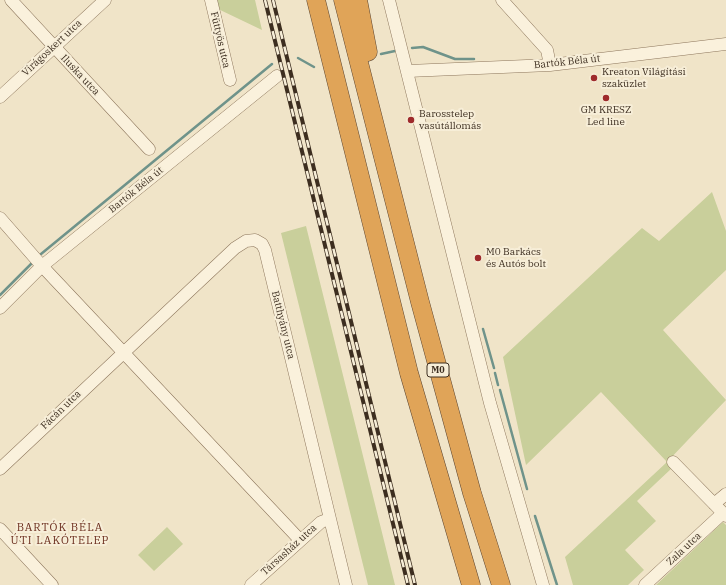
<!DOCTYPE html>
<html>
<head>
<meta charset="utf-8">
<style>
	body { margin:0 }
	canvas { display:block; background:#f0e4c8 }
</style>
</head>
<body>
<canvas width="726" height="585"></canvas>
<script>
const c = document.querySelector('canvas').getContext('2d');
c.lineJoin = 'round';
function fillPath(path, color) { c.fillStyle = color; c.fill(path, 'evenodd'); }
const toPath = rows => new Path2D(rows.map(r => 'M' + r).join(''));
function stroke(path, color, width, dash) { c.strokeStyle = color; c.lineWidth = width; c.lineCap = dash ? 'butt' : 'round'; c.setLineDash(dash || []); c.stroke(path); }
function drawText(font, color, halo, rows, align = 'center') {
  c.font = font + ' "IBM Plex Serif",serif'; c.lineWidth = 4; c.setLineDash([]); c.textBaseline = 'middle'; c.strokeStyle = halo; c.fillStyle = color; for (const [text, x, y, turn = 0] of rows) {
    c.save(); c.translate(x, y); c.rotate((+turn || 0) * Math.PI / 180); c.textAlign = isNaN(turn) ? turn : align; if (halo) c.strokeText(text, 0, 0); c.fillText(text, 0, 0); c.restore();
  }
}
fillPath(toPath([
	[214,0,255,0,262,30,216,8],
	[712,192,726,231,726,270,663,330,726,400,667,462,672,468,637,501,656,521,625,550,644,570,628,585,573,585,565,557,667,462,601,392,526,465,503,357,642,228,659,241],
	[306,226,395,585,368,585,281,233],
	[723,522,726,525,726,585,656,585],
	[167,527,183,544,154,571,138,555]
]), '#c9cf9b');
stroke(toPath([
	[412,48,423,47,455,59,474,59],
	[381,54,395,51],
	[298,58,314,67],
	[41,254,272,64],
	[0,295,32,263],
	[483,329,494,368],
	[495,373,498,385],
	[500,390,527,489],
	[535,516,557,585]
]), '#6f938a', 2.5);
const minor = toPath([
	[11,0,149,149],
	[211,0,230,80],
	[389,0,490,403,543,585],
	[502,0,547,50,550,65],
	[408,71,550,65,726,44],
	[0,97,105,0],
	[0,218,42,266,300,540],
	[0,308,42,266,277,76],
	[673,462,726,516],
	[0,469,235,248,246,241,255,240,262,244,265,250,346,585],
	[714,504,726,494],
	[0,529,52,585],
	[251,585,321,522,329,519],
	[645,585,723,513]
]);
const highway = toPath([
	[316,0,409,373,471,585],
	[343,0,420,302,472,493,501,585],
	[358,0,368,52]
]);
stroke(minor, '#8d765c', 13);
stroke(highway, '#5b4430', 19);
stroke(minor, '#faf1dc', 12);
stroke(highway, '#e0a458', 18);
const rail = toPath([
	[265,0,408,585],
	[273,0,415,585]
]);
stroke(rail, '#3d2e20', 4);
stroke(rail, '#f7eed8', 2.5, [8]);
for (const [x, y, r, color] of [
	[594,78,4,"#9e2a2b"],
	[606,98,4,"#9e2a2b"],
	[411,120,4,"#9e2a2b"],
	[478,258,4,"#9e2a2b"]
]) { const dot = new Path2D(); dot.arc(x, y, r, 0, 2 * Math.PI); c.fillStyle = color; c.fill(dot); stroke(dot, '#f7eed8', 1.5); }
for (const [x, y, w] of [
	[438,370,22]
]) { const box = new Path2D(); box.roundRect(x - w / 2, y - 7, w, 14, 3); c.fillStyle = '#f7eed8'; c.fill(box); stroke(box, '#3d2e20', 1); }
drawText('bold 9px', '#3d2e20', null, [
	["M0",438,370]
]);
drawText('10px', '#3d2e20', '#f7eed8', [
	["Füttyös utca",220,40,77],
	["Virágoskert utca",52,48,-43],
	["Bartók Béla út",567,62,-6],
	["Iluska utca",80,75,47],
	["Bartók Béla út",136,190,-39],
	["Batthyány utca",283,325,76],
	["Fácán utca",61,410,-44],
	["Zala utca",684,549,-43],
	["Társasház utca",289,550,-42]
]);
drawText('10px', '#3d2e20', '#f7eed8', [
	["Kreaton Világítási",602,72],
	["szaküzlet",602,84],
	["GM KRESZ",606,110,"center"],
	["Led line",606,122,"center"],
	["Barosstelep",419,114],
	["vasútállomás",419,126],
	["M0 Barkács",486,252],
	["és Autós bolt",486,264]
], 'left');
c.letterSpacing = '1px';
drawText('11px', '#6b2e1e', '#f7eed8', [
	["BARTÓK BÉLA",60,528],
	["ÚTI LAKÓTELEP",60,541]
]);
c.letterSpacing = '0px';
</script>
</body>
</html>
